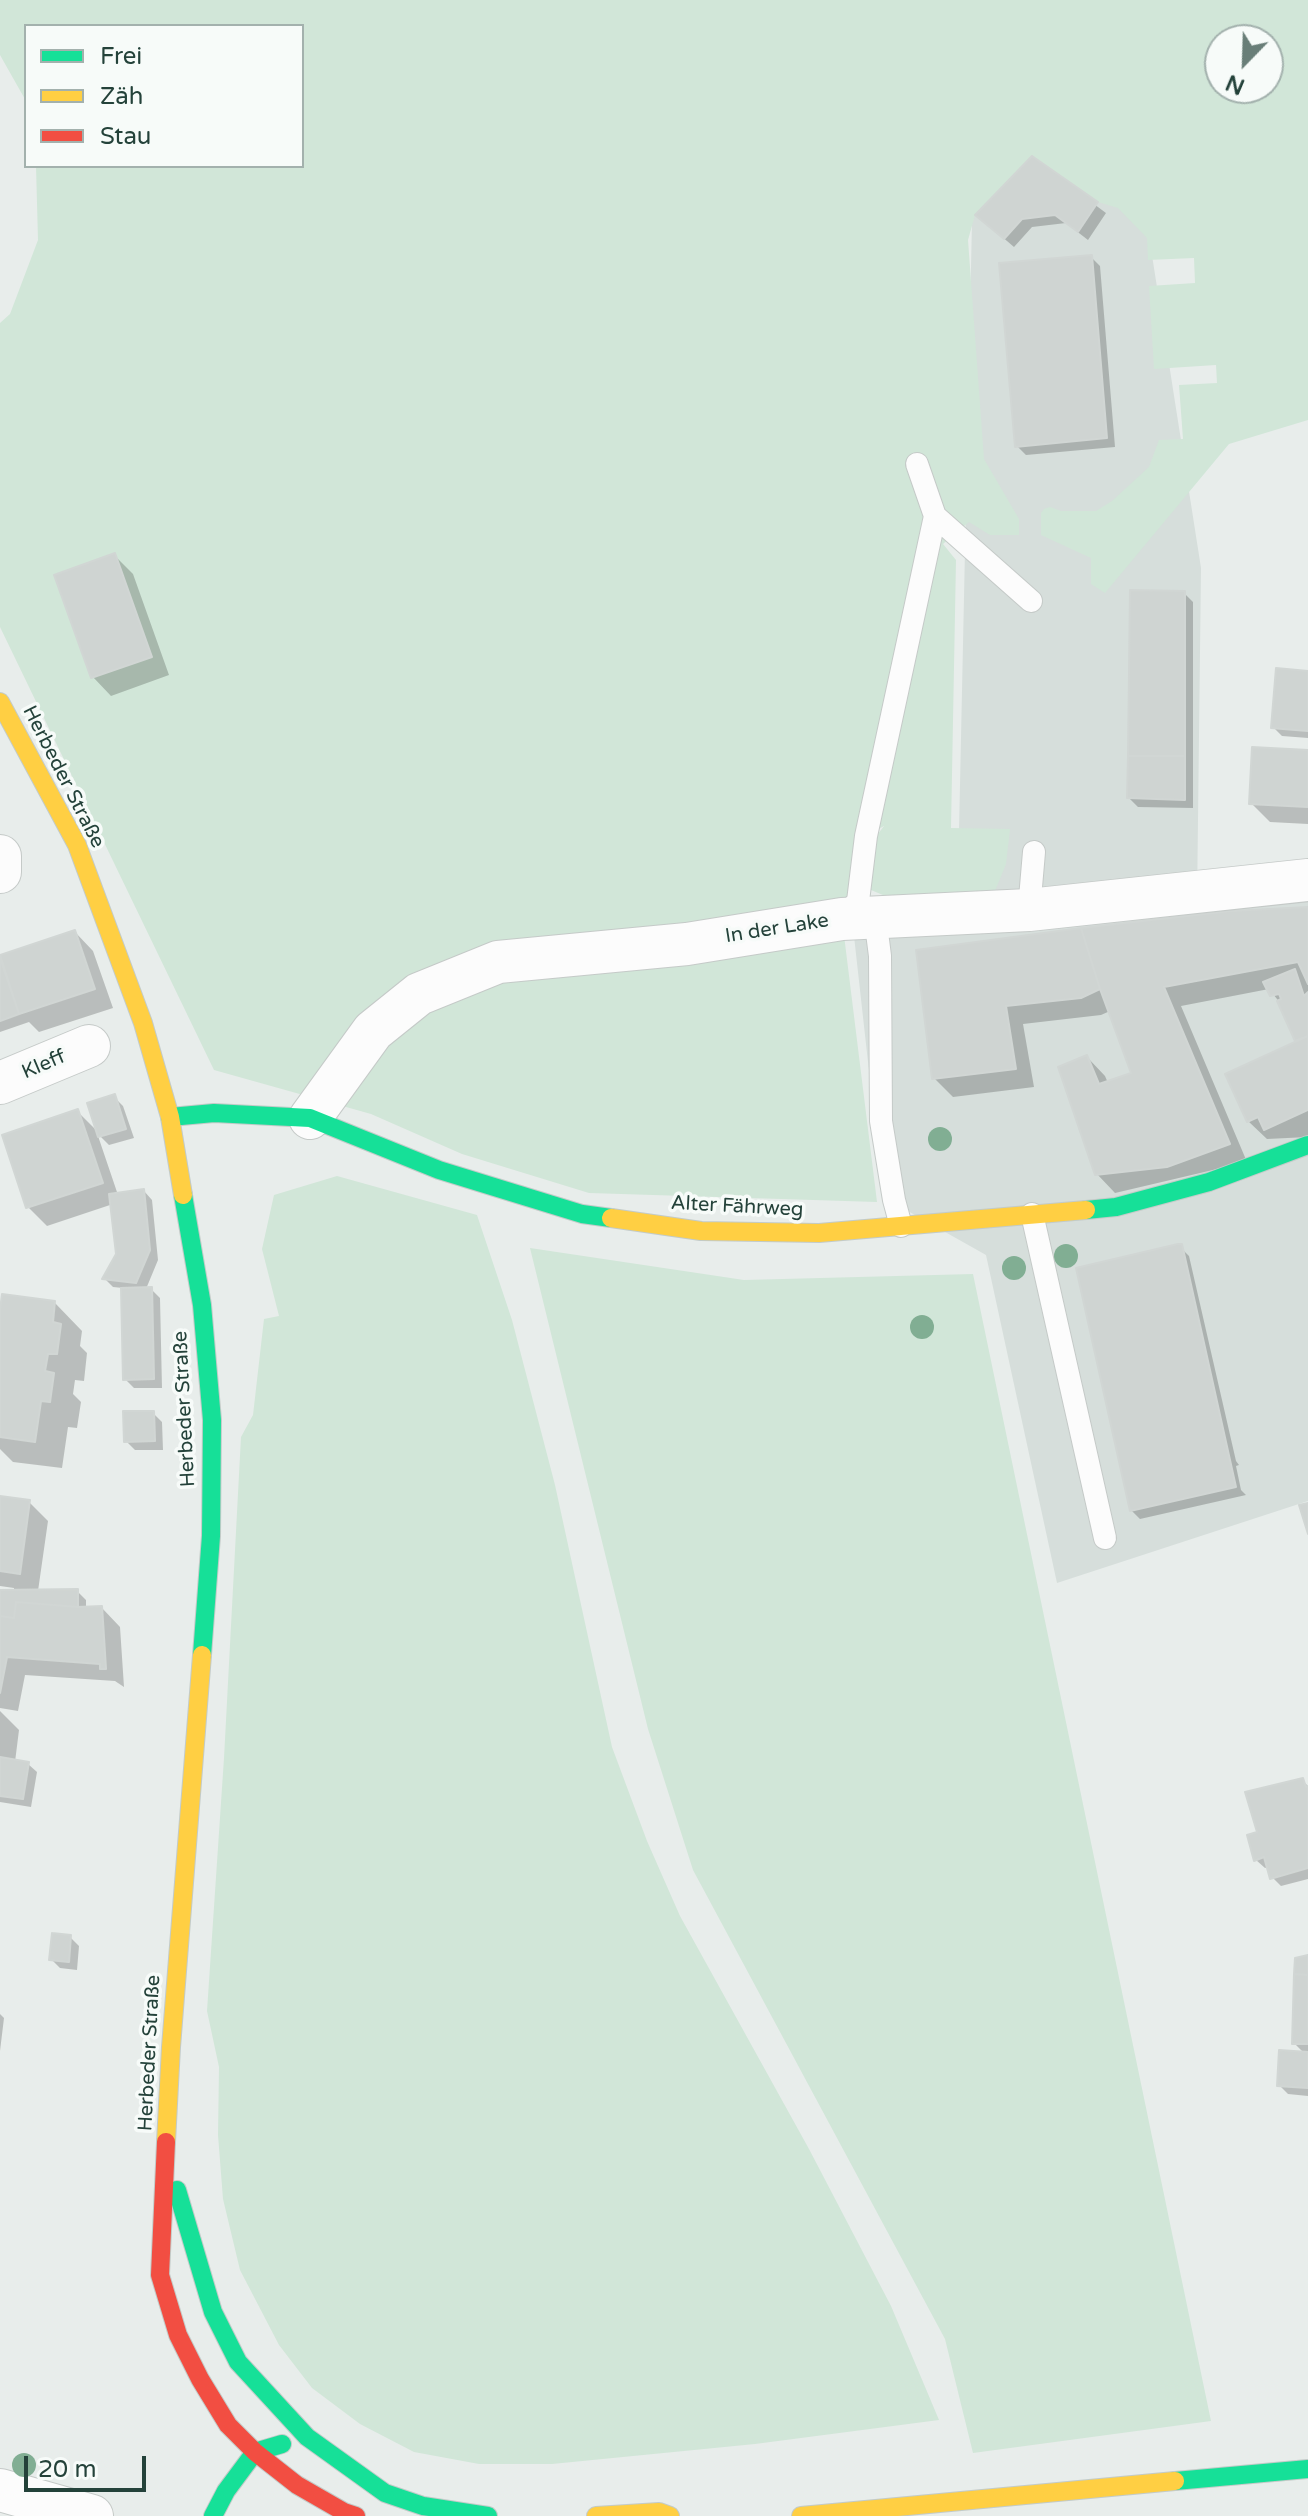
<!DOCTYPE html>
<html>
<head>
<meta charset="utf-8">
<style>
	body { margin:0 }
	#map { position:relative; width:1308px; height:2516px; overflow:hidden; background:#e8edeb; font-family:"Varela Round",sans-serif }
	canvas { display:block }
	.legend { position:absolute; left:24px; top:24px; width:280px; height:144px; box-sizing:border-box; background:#f7fbf9; border:2px solid #a3b1ad; margin:0; padding:10px 14px; list-style:none; font-size:24px; color:#24423a }
	.legend li { display:flex; align-items:center; gap:16px; height:40px }
	.legend b { width:40px; border:2px solid #a3b1ad }
	.north { position:absolute; left:1204px; top:24px; width:80px; height:80px; box-sizing:border-box; background:#f7fbf9; border:2px solid #a3b1ad; border-radius:50%; rotate:203deg; font-size:22px; font-weight:700; line-height:32px; text-align:center; color:#24423a }
	.north::after { content:''; display:block; margin:auto; width:28px; height:36px; background:#697e78; clip-path:polygon(50% 0,100% 100%,50% 72%,0 100%) }
	.scale { position:absolute; left:24px; top:2456px; width:122px; height:36px; box-sizing:border-box; border:4px solid #24423a; border-top:0; padding-left:10px; font-size:24px; line-height:28px; white-space:nowrap; color:#24423a; -webkit-text-stroke:6px #f7fbf9; paint-order:stroke }
</style>
</head>
<body>
<div id="map">
<canvas width="1308" height="2516"></canvas>
<ul class="legend">
<li><b style="height:10px;background:#16e098"></b>Frei</li>
<li><b style="height:10px;background:#ffcf43"></b>Zäh</li>
<li><b style="height:10px;background:#f24e42"></b>Stau</li>
</ul>
<div class="north">N</div>
<div class="scale">20 m</div>
</div>
<script>
const c = document.querySelector('canvas').getContext('2d');
c.lineJoin = 'round';
function fillPath(path, color) { c.fillStyle = color; c.fill(path, 'evenodd'); }
const toPath = rows => new Path2D(rows.map(r => 'M' + r).join(''));
function stroke(path, color, width, dash) { c.strokeStyle = color; c.lineWidth = width; c.lineCap = dash ? 'butt' : 'round'; c.setLineDash(dash || []); c.stroke(path); }
function drawText(font, color, halo, rows, align = 'center') {
  c.font = font + ' "Varela Round",sans-serif'; c.lineWidth = 7; c.setLineDash([]); c.textBaseline = 'middle'; c.strokeStyle = halo; c.fillStyle = color; for (const [text, x, y, turn = 0] of rows) {
    c.save(); c.translate(x, y); c.rotate((+turn || 0) * Math.PI / 180); c.textAlign = isNaN(turn) ? turn : align; if (halo) c.strokeText(text, 0, 0); c.fillText(text, 0, 0); c.restore();
  }
}
fillPath(toPath([
	[1032,139,1146,217,1201,568,1197,903,1308,891,1308,1501,1057,1583,986,1255,883,1197,854,936,957,926,973,174]
]), '#d6dedb');
fillPath(toPath([
	[0,0,1308,0,1308,420,1229,444,1105,593,1091,584,1091,558,1041,535,1041,513,1044,509,1050,507,1061,511,1096,511,1112,501,1149,467,1159,440,1183,439,1179,385,1217,383,1216,365,1154,369,1149,286,1195,283,1194,258,1148,260,1147,238,1118,208,1098,202,1032,156,975,215,968,240,984,459,1019,519,1019,535,990,535,969,522,943,544,956,560,951,828,1010,829,1006,864,995,891,902,903,871,890,874,839,884,826,866,836,842,919,877,1202,589,1193,462,1154,371,1114,214,1070,0,627,0,323,10,314,38,240,36,166,302,166,302,26,26,26,26,101,0,55],
	[1220,40,1268,40,1268,88,1220,88],
	[337,1176,477,1215,512,1320,555,1485,612,1747,647,1841,680,1916,809,2149,891,2306,939,2420,755,2444,552,2464,479,2464,414,2452,360,2424,312,2388,279,2345,240,2270,223,2199,218,2135,219,2067,207,2011,224,1758,241,1437,253,1415,264,1319,279,1316,262,1249,274,1195],
	[530,1248,744,1280,973,1274,1211,2421,973,2453,945,2339,693,1870,648,1729]
]), '#d1e6d8');
fillPath(toPath([
	[1032,158,1106,213,1088,240,1066,223,1032,227,1014,247,986,223],
	[1091,257,1100,266,1115,447,1026,455,1017,446],
	[115,556,133,574,169,675,111,696,93,677],
	[1184,593,1193,602,1193,808,1138,807,1129,798],
	[1308,673,1308,738,1282,736,1273,727],
	[1308,752,1308,824,1270,822,1251,803],
	[1308,909,1308,1137,1267,1139,1248,1121,1297,1042,1281,1004,1269,989,1181,1006,1247,1162,1115,1193,1097,1174,1087,1057,1105,1076,1108,1083,1134,1074,1110,1011,1101,1015,1023,1024,1034,1087,953,1097,934,1078,918,951],
	[75,932,93,951,113,1008,39,1032,29,1022,0,1032,0,959,4,963],
	[114,1097,123,1106,134,1138,109,1145,97,1133,118,1195,144,1191,152,1200,158,1260,146,1289,151,1289,160,1298,162,1388,134,1388,125,1379,123,1288,113,1287,105,1279,118,1254,113,1204,47,1226,28,1207,77,1111,99,1133],
	[1180,1247,1189,1256,1236,1461,1239,1465,1236,1466,1241,1490,1246,1495,1140,1519,1131,1510],
	[55,1303,82,1331,80,1346,87,1353,84,1381,75,1380,73,1394,81,1402,77,1428,68,1427,62,1468,13,1462,0,1449,0,1324],
	[153,1413,162,1422,163,1450,135,1450,126,1441],
	[0,1498,29,1502,48,1521,38,1591,77,1591,86,1600,86,1609,102,1608,120,1627,124,1687,115,1681,25,1675,18,1711,0,1708,0,1591,14,1591,14,1588,0,1586],
	[0,1711,19,1730,15,1762,28,1764,37,1772,31,1807,0,1802],
	[1302,1780,1308,1786,1308,1879,1281,1886,1272,1877,1269,1867,1265,1868,1256,1860,1259,1833],
	[70,1937,79,1946,77,1970,60,1968,51,1959],
	[1308,1957,1308,2096,1288,2094,1280,2086,1305,2054,1294,2043],
	[0,2014,4,2018,0,2051]
]), '#0003');
const building = toPath([
	[1032,156,1098,202,1078,232,1055,215,1022,219,1004,239,975,215,1032,156],
	[1092,255,1107,438,1015,447,999,263,1092,255],
	[115,553,152,657,91,678,54,575,115,553],
	[1130,590,1185,591,1185,756,1128,756,1130,590],
	[1276,668,1308,671,1308,731,1271,728,1276,668],
	[1252,747,1308,750,1308,807,1249,804,1252,747],
	[1128,756,1185,756,1185,800,1127,798,1128,756],
	[1308,907,1308,984,1298,962,1164,987,1230,1144,1167,1167,1095,1175,1058,1067,1087,1055,1099,1084,1131,1073,1100,989,1081,928,1231,911,1308,907],
	[1081,928,1100,989,1081,998,1006,1006,1016,1069,932,1079,916,950,1081,928],
	[75,930,95,989,19,1014,0,955,75,930],
	[0,958,19,1014,0,1021,0,958],
	[1295,969,1304,996,1308,992,1308,1036,1295,1041,1277,1001,1281,999,1279,994,1270,996,1263,982,1295,969],
	[1308,1036,1308,1110,1264,1130,1258,1117,1247,1122,1225,1074,1308,1036],
	[115,1094,126,1129,98,1137,87,1103,115,1094],
	[78,1109,103,1183,26,1208,2,1135,78,1109],
	[144,1189,150,1250,136,1283,102,1279,116,1254,109,1194,144,1189],
	[1178,1244,1182,1244,1236,1487,1130,1511,1076,1268,1178,1244],
	[152,1287,154,1379,123,1380,121,1288,152,1287],
	[2,1294,55,1301,53,1322,61,1324,57,1354,48,1354,45,1371,54,1373,50,1402,41,1401,35,1442,0,1437,0,1310,2,1294],
	[123,1411,154,1411,155,1441,124,1442,123,1411],
	[0,1496,30,1500,20,1574,0,1571,0,1496],
	[1308,1503,1308,1534,1299,1505,1308,1503],
	[78,1589,78,1607,16,1602,14,1618,0,1616,0,1590,78,1589],
	[16,1602,78,1607,102,1606,106,1669,100,1669,100,1664,7,1657,0,1693,0,1616,14,1618,16,1602],
	[0,1757,29,1762,23,1799,0,1796,0,1757],
	[1303,1778,1306,1787,1308,1786,1308,1868,1270,1879,1264,1857,1254,1861,1247,1835,1257,1832,1245,1792,1303,1778],
	[52,1933,71,1935,69,1962,49,1960,52,1933],
	[1308,1955,1308,1975,1294,1974,1295,1958,1308,1955],
	[1294,1974,1308,1975,1308,2044,1292,2044,1294,1974],
	[1279,2050,1308,2052,1308,2088,1277,2086,1279,2050]
]);
fillPath(building, '#cfd4d2');
stroke(building, '#d1d6d4', 2);
const lane = toPath([
	[935,516,1031,601],
	[1029,910,1034,852],
	[875,917,880,956,881,1121,894,1200,901,1226],
	[842,919,858,901,866,836,935,516,917,464],
	[1032,1214,1105,1538]
]);
const street = toPath([
	[0,856,0,872],
	[0,1083,89,1046],
	[310,1118,373,1031,419,994,498,962,687,944,842,919,1029,910,1308,880],
	[0,2490,92,2516]
]);
const fast = toPath([
	[170,1117,214,1113,310,1118,439,1170,582,1214,611,1218],
	[183,1195,202,1305,212,1420,211,1536,202,1655],
	[1086,1210,1116,1207,1209,1182,1308,1145],
	[177,2190,213,2312,238,2362,307,2437,385,2493,423,2506,488,2516],
	[1175,2481,1308,2469],
	[213,2516,226,2491,255,2452,282,2444]
]);
const slow = toPath([
	[0,702,77,845,143,1023,170,1117,183,1195],
	[611,1218,701,1231,819,1233,1086,1210],
	[166,2142,171,2047,202,1655],
	[596,2516,659,2512,670,2516],
	[801,2516,1175,2481]
]);
const jam = toPath([
	[166,2142,160,2275,178,2335,200,2379,228,2425,255,2452,297,2485,344,2512,356,2516]
]);
stroke(lane, '#c5cac8', 24);
stroke(street, '#c5cac8', 44);
stroke(fast, '#c3cbc8', 20);
stroke(slow, '#c3cbc8', 20);
stroke(jam, '#c3cbc8', 20);
stroke(lane, '#fcfcfc', 22);
stroke(street, '#fcfcfc', 42);
stroke(fast, '#16e098', 18);
stroke(slow, '#ffcf43', 18);
stroke(jam, '#f24e42', 18);
c.fillStyle = '#81ae93';
for (const [x, y] of [
	[940,1139],
	[1066,1256],
	[1014,1268],
	[922,1327],
	[24,2465]
]) { c.beginPath(); c.arc(x, y, 12, 0, 2 * Math.PI); c.fill(); }
drawText('20px', '#24423a', '#f7fbf9', [
	["Herbeder Straße",63,777,63],
	["In der Lake",777,929,-9],
	["Kleff",44,1065,-23],
	["Alter Fährweg",737,1207,3],
	["Herbeder Straße",185,1409,-93],
	["Herbeder Straße",150,2053,-87]
]);
</script>
</body>
</html>
